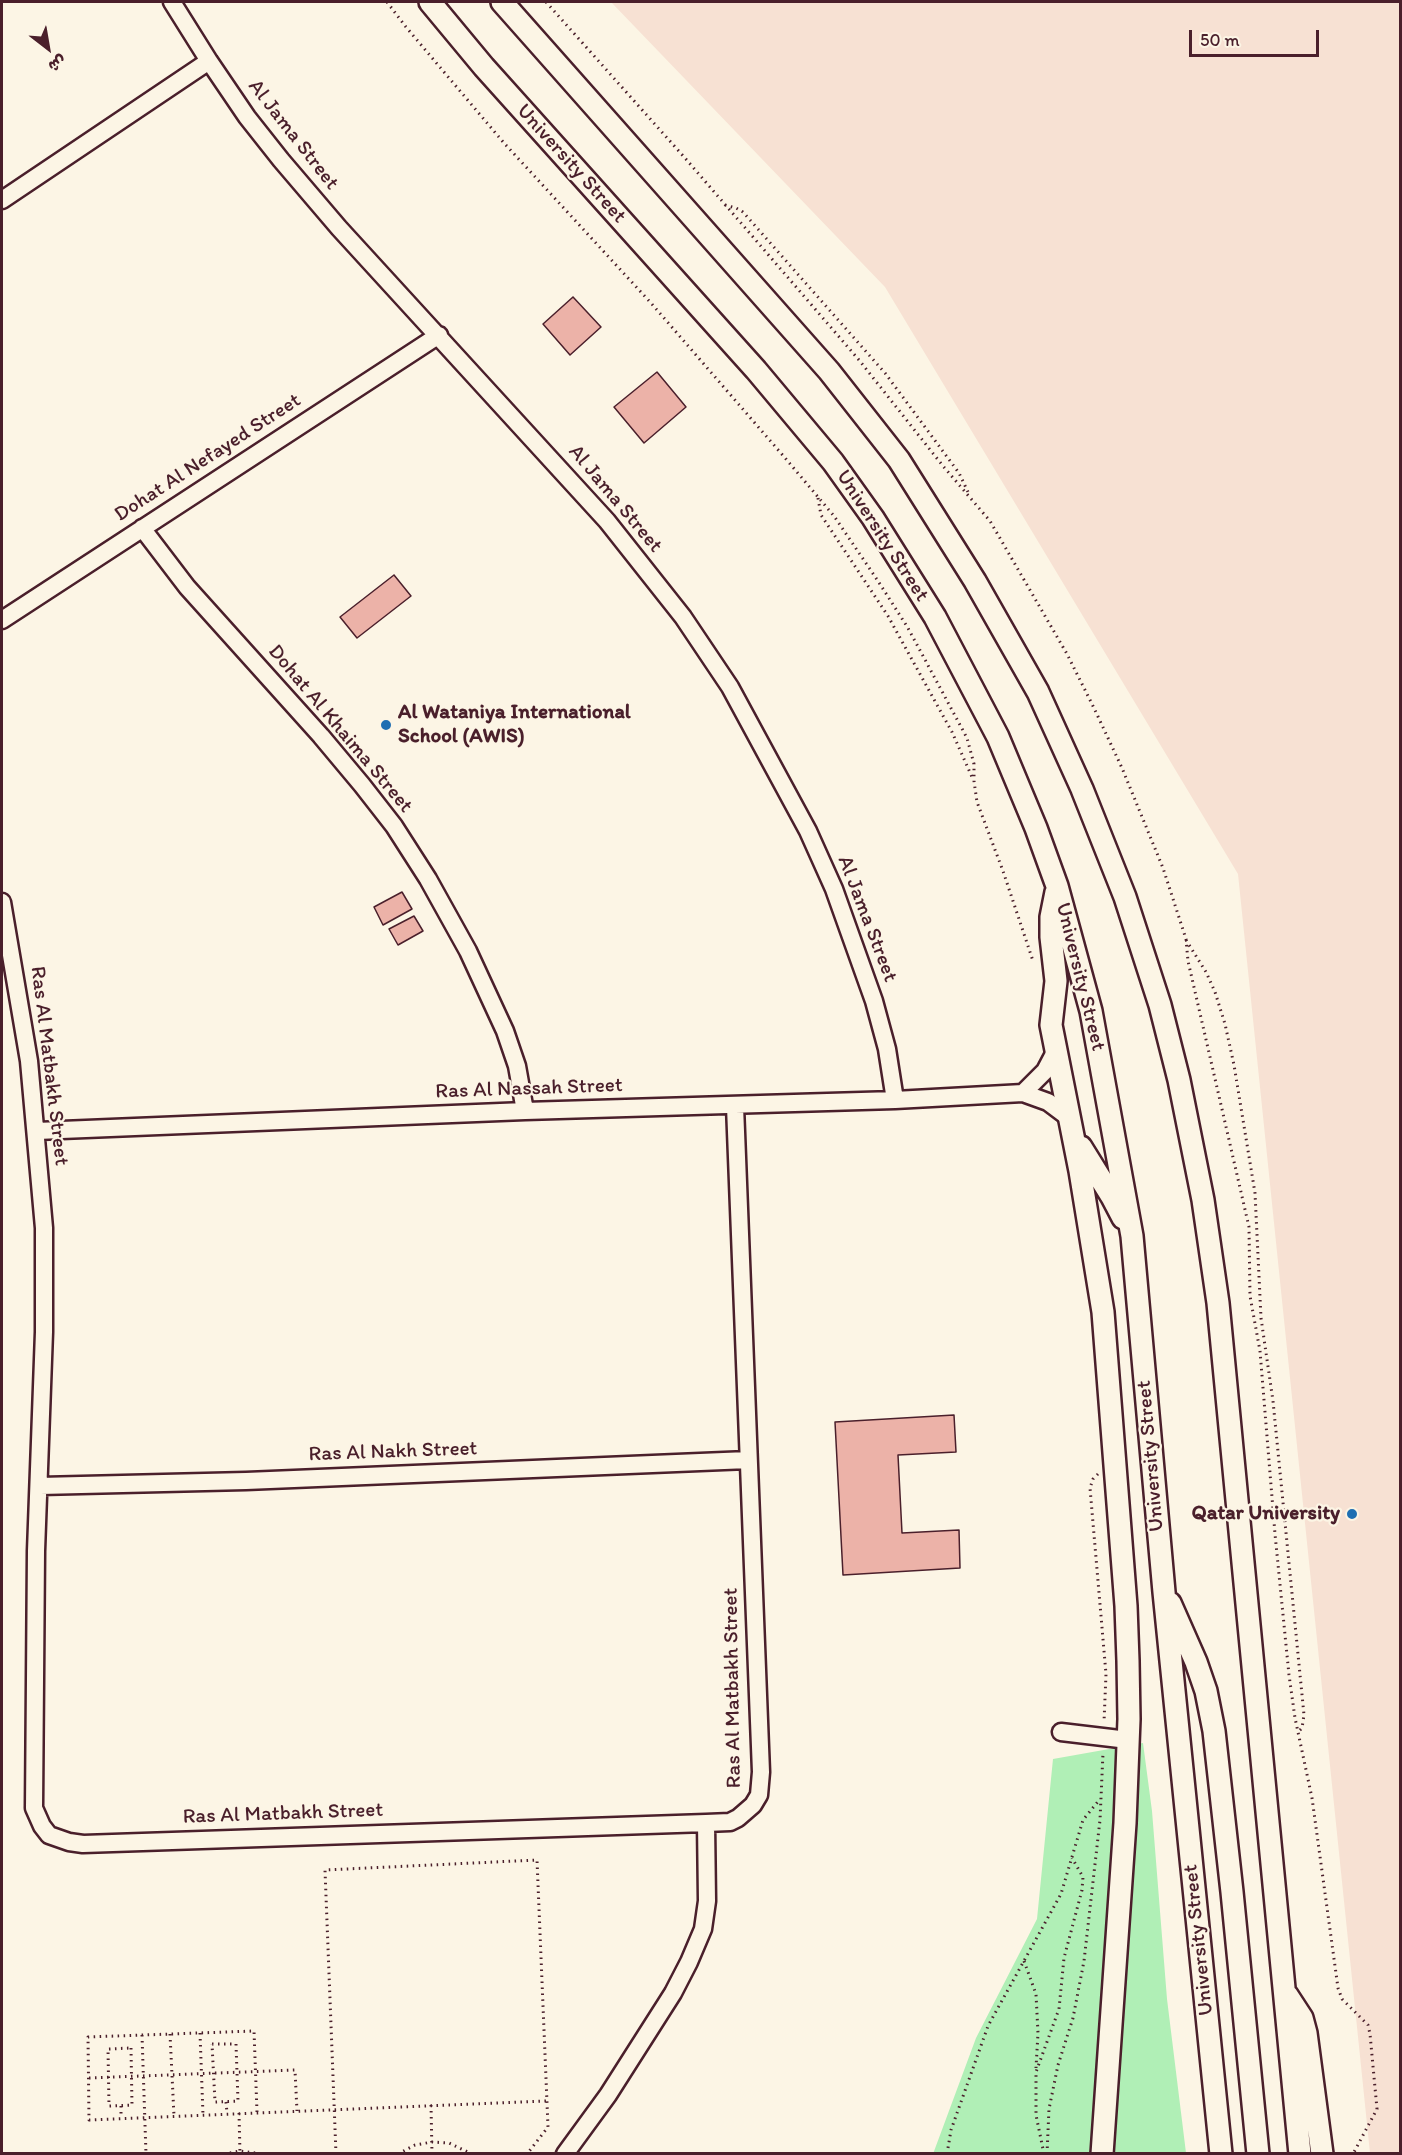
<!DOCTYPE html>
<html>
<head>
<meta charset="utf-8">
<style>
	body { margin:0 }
	#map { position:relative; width:1402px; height:2155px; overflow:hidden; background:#fcf5e5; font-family:Itim,"Playpen Sans Arabic",sans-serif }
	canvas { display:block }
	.frame { position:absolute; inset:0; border:3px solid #4a1f2b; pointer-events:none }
	.north { position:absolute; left:18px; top:18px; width:60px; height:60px; -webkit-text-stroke:4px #fcf5e5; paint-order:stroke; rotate:149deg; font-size:16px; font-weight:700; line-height:24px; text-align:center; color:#4a1f2b }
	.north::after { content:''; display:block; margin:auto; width:21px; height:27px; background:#4a1f2b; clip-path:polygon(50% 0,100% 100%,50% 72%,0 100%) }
	.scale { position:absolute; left:1189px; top:30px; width:130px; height:27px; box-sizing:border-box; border:3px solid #4a1f2b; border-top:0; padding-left:8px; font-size:18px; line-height:21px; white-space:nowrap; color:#4a1f2b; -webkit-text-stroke:4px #fcf5e5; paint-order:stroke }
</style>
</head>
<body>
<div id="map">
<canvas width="1402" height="2155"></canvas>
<div class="frame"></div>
<div class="north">ش</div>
<div class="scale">50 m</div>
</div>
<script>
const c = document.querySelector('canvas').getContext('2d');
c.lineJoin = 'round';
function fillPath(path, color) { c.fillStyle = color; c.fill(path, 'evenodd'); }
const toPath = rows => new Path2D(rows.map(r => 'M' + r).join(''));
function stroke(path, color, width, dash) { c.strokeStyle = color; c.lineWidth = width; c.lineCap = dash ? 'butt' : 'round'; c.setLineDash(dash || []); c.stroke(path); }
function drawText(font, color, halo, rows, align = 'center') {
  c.font = font + ' Itim,sans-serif'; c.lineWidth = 4.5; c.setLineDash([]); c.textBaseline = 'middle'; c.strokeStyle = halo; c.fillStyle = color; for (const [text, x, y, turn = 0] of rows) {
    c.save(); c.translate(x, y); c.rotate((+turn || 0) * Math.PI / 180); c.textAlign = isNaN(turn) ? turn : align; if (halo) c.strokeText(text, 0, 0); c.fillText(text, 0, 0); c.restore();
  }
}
fillPath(toPath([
	[611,2,1400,2,1400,2153,1370,2153,1238,874,885,287]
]), '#f7e1d3');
fillPath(toPath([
	[1143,1743,1152,1811,1167,1999,1186,2153,933,2154,976,2038,1037,1919,1053,1759]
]), '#b0efb6');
const building = toPath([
	[573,297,601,327,570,355,543,324,573,297],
	[657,372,686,407,644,443,614,407,657,372],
	[394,575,411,596,357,638,340,617,394,575],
	[402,892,412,909,383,925,374,907,402,892],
	[414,916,423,931,398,945,389,929,414,916],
	[954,1415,956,1452,898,1455,902,1533,959,1530,960,1568,843,1575,835,1422,954,1415]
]);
fillPath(building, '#ecb2a8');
stroke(building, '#4a1f2b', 1.5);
const minor = toPath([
	[172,2,209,61,247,117,281,160,339,228,607,521,683,617,730,687,808,831,834,889,874,1001,887,1049,895,1100],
	[2,200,209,61],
	[142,528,187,587,321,736,362,785,394,826,428,879,468,951,505,1031,517,1066,525,1111],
	[2,620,439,335],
	[2,902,29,1061,44,1228,44,1332,36,1551,34,1808,42,1826,49,1835,69,1842,83,1844,706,1823,730,1822,738,1818,753,1805,759,1795,761,1772,735,1106],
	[1023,1093,1045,1071,1055,1052],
	[37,1131,525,1111,895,1100,1023,1093,1048,1102,1068,1117],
	[40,1486,246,1481,748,1460],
	[1061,1732,1128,1740],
	[565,2154,608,2095,673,1993,689,1962,703,1929,707,1901,706,1823]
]);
const major = toPath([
	[430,2,484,67,756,370,833,462,873,518,935,617,998,737,1036,828,1057,886,1091,1011,1132,1236,1164,1592,1221,2154],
	[502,2,829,371,899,460,975,581,1038,692,1082,789,1125,897,1160,1005,1179,1080,1203,1200,1218,1303,1300,2154],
	[1056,892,1051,917,1051,937,1056,981,1051,1025,1080,1171,1103,1312,1126,1606,1128,1661,1129,1719,1125,1823,1102,2154],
	[1081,1147,1112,1197,1123,1218],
	[1170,1603,1196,1662,1206,1691,1214,1731,1232,1892,1258,2154],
	[1287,1995,1302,2018,1306,2033,1322,2154]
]);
stroke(minor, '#4a1f2b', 21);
stroke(major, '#4a1f2b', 26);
stroke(toPath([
	[387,2,406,27,504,143,651,303,786,459,834,516,878,581,908,628,967,738,974,764,974,781,977,802,1003,871,1033,961],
	[546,2,685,158,859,360,943,466,990,521,1067,654,1094,708,1122,768,1163,868,1186,939,1188,961,1249,1227,1250,1296,1260,1351,1275,1534,1289,1675,1295,1718,1312,1798,1338,1988,1342,1999,1368,2025,1370,2034,1377,2109,1353,2154],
	[725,205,736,208,743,212,885,373,959,473,968,492],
	[818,498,821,515,888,616,952,732,972,777],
	[1186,940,1206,972,1215,992,1225,1024,1234,1065,1255,1193,1261,1318,1273,1401,1304,1715,1302,1728,1298,1732],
	[1098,1474,1093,1479,1090,1488,1106,1674,1104,1722],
	[1024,1961,1036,1994,1038,2033,1036,2068],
	[200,2033,203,2115],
	[170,2034,174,2116],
	[142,2035,146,2154],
	[212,2044,236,2044,238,2101,215,2102,212,2044],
	[131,2048,132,2105,109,2106,108,2049,131,2048],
	[89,2078,295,2070,297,2111],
	[226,2102,227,2113],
	[431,2105,432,2154],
	[121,2106,121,2118],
	[257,2112,254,2031,88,2037,89,2120,547,2101],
	[239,2113,240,2154],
	[224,2154,240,2151,262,2154],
	[336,2154,325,1870,537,1860,548,2127,527,2154],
	[398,2154,415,2145,432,2142,449,2143,472,2154],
	[947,2154,951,2130,988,2026,1061,1894,1083,1820,1100,1799],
	[1044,2154,1036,2115,1036,2072,1059,2009,1064,1958,1082,1890,1083,1877,1072,1858],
	[1047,2154,1049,2109,1058,2065,1073,2018,1084,1961,1100,1820,1103,1753]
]), '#4a1f2b', 3, [1.5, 4.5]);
stroke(minor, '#fcf5e5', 16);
stroke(major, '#fcf5e5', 21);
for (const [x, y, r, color] of [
	[386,725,6,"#1f6fb2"],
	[1352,1514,6,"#1f6fb2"]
]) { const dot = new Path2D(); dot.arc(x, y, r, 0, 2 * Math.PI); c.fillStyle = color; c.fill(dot); stroke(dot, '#fcf5e5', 2); }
drawText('21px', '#4a1f2b', '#fcf5e5', [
	["Al Jama Street",293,135,52],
	["University Street",571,164,48],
	["Dohat Al Nefayed Street",208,458,-33],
	["Al Jama Street",615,499,50],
	["University Street",882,536,57],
	["Dohat Al Khaima Street",340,729,50],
	["Al Jama Street",867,919,69],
	["University Street",1080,977,76],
	["Ras Al Matbakh Street",49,1066,83],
	["Ras Al Nassah Street",529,1089,-2],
	["Ras Al Nakh Street",393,1452,-2],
	["University Street",1151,1456,-95],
	["Ras Al Matbakh Street",733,1688,-91],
	["Ras Al Matbakh Street",283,1814,-2],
	["University Street",1199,1940,-96]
]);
drawText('bold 21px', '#4a1f2b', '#fcf5e5', [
	["Al Wataniya International",398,713],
	["School (AWIS)",398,737],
	["Qatar University",1340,1514,"right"]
], 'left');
</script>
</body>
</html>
